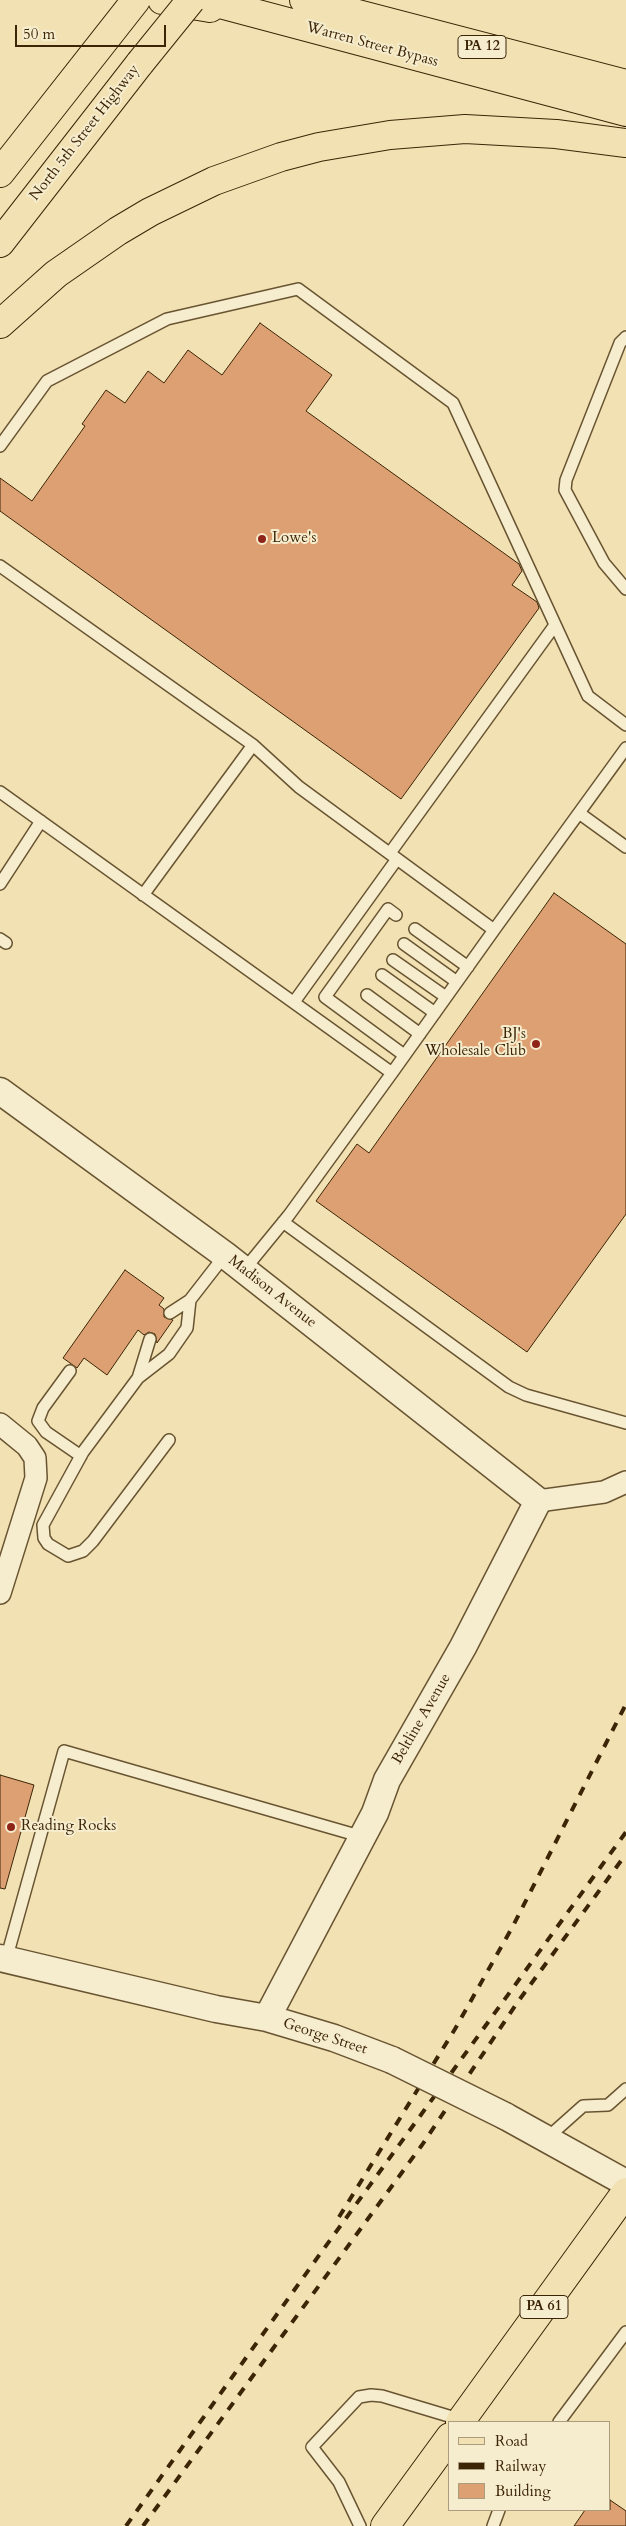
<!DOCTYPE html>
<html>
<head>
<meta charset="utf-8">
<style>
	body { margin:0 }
	#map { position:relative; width:626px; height:2526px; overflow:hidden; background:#f1e1b3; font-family:Cardo,serif }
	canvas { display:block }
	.legend { position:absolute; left:448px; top:2421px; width:162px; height:90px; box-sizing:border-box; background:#f6ecce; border:1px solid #ac9c7e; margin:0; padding:6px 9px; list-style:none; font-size:15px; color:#3c2506 }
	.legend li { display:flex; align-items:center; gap:10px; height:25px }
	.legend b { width:25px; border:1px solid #ac9c7e }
	.scale { position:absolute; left:15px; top:25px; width:151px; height:22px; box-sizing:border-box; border:2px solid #3c2506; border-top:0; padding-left:6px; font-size:15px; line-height:18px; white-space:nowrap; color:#3c2506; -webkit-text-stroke:4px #f6ecce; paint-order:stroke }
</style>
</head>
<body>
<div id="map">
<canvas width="626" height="2526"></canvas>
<ul class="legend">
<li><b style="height:6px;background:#f1e1b3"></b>Road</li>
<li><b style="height:6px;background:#3c2506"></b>Railway</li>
<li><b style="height:14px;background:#dda072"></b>Building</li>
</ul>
<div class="scale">50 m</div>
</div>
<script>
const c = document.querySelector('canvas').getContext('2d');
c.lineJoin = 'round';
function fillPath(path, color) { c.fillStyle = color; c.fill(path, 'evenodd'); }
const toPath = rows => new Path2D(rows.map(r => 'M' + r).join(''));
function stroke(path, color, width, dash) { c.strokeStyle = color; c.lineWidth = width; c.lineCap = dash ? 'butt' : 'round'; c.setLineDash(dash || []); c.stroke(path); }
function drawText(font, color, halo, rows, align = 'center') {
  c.font = font + ' Cardo,serif'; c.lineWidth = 4; c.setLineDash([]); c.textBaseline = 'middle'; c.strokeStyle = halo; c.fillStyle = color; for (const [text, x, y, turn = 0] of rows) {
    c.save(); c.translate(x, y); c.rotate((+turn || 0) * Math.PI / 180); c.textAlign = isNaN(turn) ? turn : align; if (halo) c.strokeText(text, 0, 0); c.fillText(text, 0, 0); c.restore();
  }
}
const building = toPath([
	[260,323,332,375,306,411,519,564,522,571,512,585,537,602,539,608,401,799,0,511,0,478,32,501,85,426,82,424,106,390,125,403,148,371,164,383,188,350,222,375,260,323],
	[554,893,626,944,626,1214,527,1352,316,1201,357,1144,369,1153,554,893],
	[125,1270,164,1298,159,1305,164,1309,164,1317,173,1320,157,1343,155,1334,149,1332,144,1335,138,1330,107,1375,84,1358,77,1368,63,1358,125,1270],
	[0,1775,34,1785,5,1889,0,1888,0,1775],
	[610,2500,626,2511,626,2526,574,2526,585,2510,610,2510,610,2500]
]);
fillPath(building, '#dda072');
stroke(building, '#3c2506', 1);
const service = toPath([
	[626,337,620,343,566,480,565,490,604,563,626,589],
	[0,446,47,381,167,319,298,289,453,403,588,696,626,725],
	[0,566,253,745,299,787,494,930,392,1073],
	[0,792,392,1073,289,1215,244,1270],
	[579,813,626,847],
	[390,853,555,625],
	[0,884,41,821],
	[143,895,253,745],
	[396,915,388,909,325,997,404,1055],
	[415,929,468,967],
	[494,930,626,748],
	[0,939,6,943],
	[404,944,457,982],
	[393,960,446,997],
	[382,975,435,1013],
	[367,995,420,1034],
	[294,1002,397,859],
	[283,1222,509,1387,526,1395,626,1423],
	[170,1313,190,1300,225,1255],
	[70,1371,43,1408,38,1421,46,1432,81,1456],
	[138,1378,150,1339],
	[169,1440,93,1541,83,1551,68,1556,48,1544,44,1538,43,1525,83,1452,138,1378,169,1354,187,1328,190,1300],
	[6,1960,64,1751,363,1837],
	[546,2139,583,2106,608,2105,626,2089],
	[559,2422,626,2332],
	[360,2526,339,2482,312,2447,359,2397,371,2395,382,2396,462,2420],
	[493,2526,499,2510]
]);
const minor = toPath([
	[0,1424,27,1446,35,1458,36,1478,0,1593],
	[538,1501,604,1492,626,1482]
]);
const tertiary = toPath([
	[0,1091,225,1255,538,1501,463,1647,387,1780,375,1813,267,2018],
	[0,1958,216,2009,267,2018,334,2038,392,2060],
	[505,2116,626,2183]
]);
const primary = toPath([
	[0,173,136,0],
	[0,243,140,63],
	[460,2422,626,2192],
	[385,2526,450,2437]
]);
const motorway = toPath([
	[162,0,210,8],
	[205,0,626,112],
	[304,0,626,84],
	[0,324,56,274,118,231,150,212,214,181,281,157,319,147,390,135,465,129,556,134,626,143]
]);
stroke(service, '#695431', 14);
stroke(minor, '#695431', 24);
stroke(tertiary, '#695431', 29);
stroke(primary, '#3c2506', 30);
stroke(motorway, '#3c2506', 30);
stroke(service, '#f6ecce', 11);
stroke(minor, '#f6ecce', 21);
stroke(tertiary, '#f6ecce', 26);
stroke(primary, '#f1e1b3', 28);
stroke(motorway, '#f1e1b3', 28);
stroke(toPath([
	[339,2217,455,2029,513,1926,626,1704],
	[126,2526,320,2254,626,1832],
	[143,2526,422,2145,517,2003,626,1854]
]), '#3c2506', 4, [9, 9]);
const tertiaryBridge = toPath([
	[392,2060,505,2116]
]);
const primaryBridge = toPath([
	[140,63,191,0]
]);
stroke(tertiaryBridge, '#695431', 29, []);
stroke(primaryBridge, '#3c2506', 30, []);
stroke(tertiaryBridge, '#f6ecce', 26);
stroke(primaryBridge, '#f1e1b3', 28);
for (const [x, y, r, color] of [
	[262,539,5,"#8f2418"],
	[536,1044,5,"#8f2418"],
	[11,1827,5,"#8f2418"]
]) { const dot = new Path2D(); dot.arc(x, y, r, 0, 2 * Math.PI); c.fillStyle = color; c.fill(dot); stroke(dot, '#f6ecce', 2); }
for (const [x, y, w] of [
	[482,47,48],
	[544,2307,48]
]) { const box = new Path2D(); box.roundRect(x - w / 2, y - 11.5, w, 23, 4); c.fillStyle = '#f6ecce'; c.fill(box); stroke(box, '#3c2506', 1); }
drawText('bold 14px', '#3c2506', null, [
	["PA 12",482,47],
	["PA 61",544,2307]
]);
drawText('15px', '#3c2506', '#f6ecce', [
	["Warren Street Bypass",372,45,15],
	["North 5th Street Highway",85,133,-52],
	["Madison Avenue",272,1292,38],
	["Beltline Avenue",422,1719,-60],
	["George Street",325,2037,18]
]);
drawText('15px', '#3c2506', '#f6ecce', [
	["Lowe's",272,539],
	["BJ's",526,1035,"right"],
	["Wholesale Club",526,1052,"right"],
	["Reading Rocks",21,1827]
], 'left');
</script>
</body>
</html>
